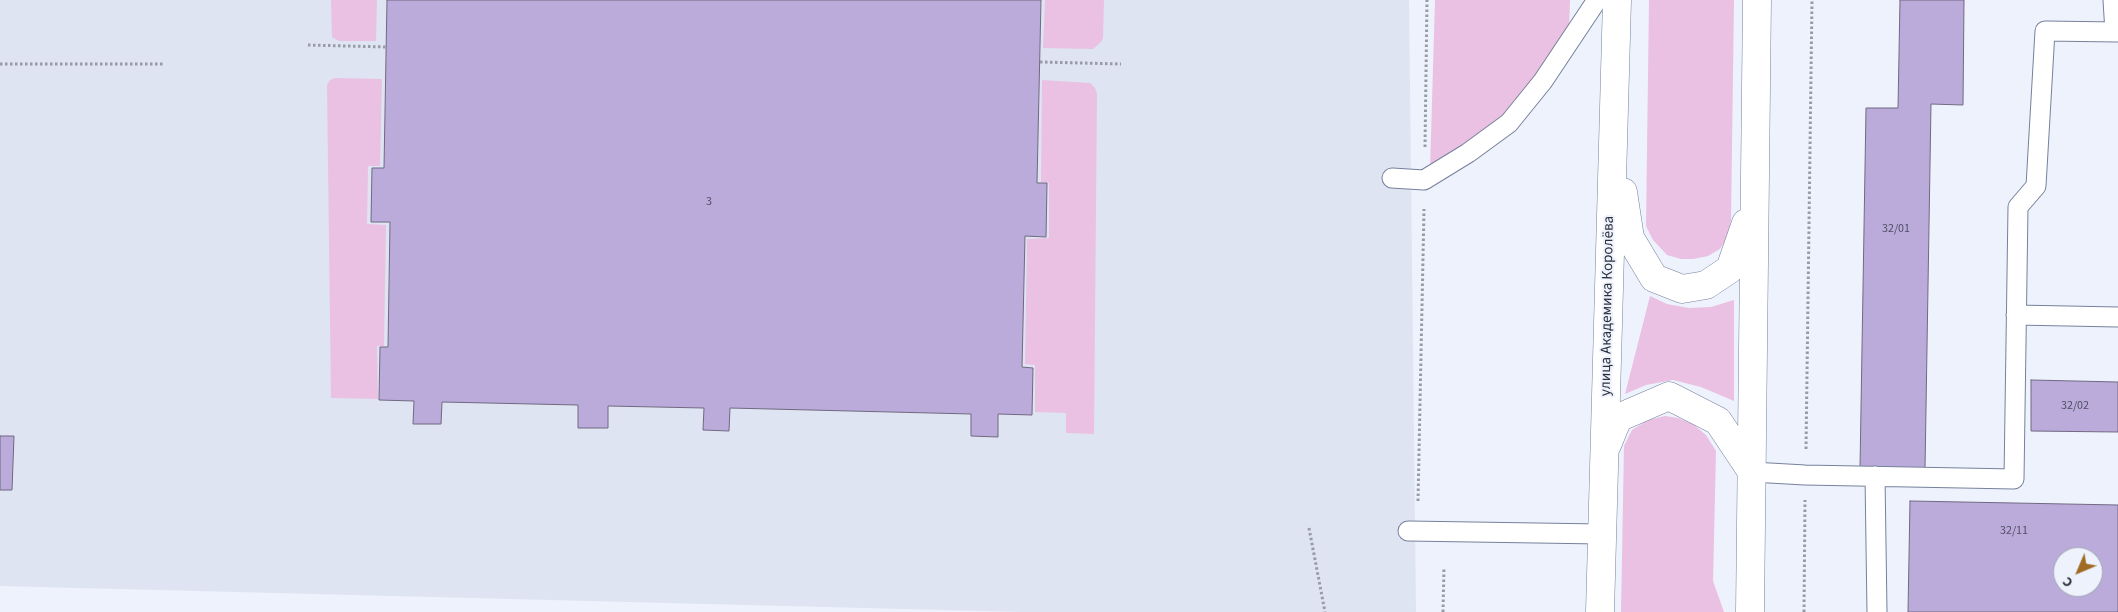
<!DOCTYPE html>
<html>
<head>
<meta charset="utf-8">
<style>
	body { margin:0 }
	#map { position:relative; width:2118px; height:612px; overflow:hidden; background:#edf2fd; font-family:"Source Sans 3",sans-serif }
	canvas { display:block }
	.north { position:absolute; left:2053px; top:547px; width:50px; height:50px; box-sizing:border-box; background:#edf2fd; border:1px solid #a0a4af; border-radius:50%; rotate:225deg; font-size:14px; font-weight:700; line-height:20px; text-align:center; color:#2c303b }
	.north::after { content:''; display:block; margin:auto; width:18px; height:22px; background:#a06c24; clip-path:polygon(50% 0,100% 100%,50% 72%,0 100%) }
</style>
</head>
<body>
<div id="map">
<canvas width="2118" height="612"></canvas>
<div class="north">С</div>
</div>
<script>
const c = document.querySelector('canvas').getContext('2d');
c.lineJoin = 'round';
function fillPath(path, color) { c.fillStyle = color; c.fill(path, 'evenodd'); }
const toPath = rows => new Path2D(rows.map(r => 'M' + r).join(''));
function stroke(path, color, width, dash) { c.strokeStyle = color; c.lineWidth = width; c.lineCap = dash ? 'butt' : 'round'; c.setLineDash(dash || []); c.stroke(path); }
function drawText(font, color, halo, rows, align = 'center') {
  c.font = font + ' "Source Sans 3",sans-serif'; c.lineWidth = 4; c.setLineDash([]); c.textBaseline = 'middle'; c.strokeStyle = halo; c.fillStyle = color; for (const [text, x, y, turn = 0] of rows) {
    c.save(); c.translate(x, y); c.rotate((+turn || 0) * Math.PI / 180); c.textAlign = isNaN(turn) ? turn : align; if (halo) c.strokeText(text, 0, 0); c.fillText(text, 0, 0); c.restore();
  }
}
fillPath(toPath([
	[0,0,1409,0,1416,612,1022,612,0,586]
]), '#dee4f1');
fillPath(toPath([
	[331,0,377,0,376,41,339,41,332,37],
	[1045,0,1104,0,1103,38,1101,42,1093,49,1043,48],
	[1435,0,1570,0,1569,29,1507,118,1430,170],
	[1649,0,1734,0,1731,221,1727,238,1720,249,1708,256,1693,259,1681,259,1667,255,1653,240,1646,226],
	[335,78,382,79,380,166,368,166,367,224,386,225,384,346,377,346,378,399,331,398,327,85,330,80],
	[1042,80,1090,83,1095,88,1097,94,1094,434,1066,433,1066,413,1035,412,1035,365,1025,364,1027,239,1049,238,1049,183,1041,182],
	[1650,296,1667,304,1689,308,1711,307,1734,300,1734,401,1701,387,1673,380,1646,385,1625,394],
	[1665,416,1678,418,1693,424,1706,435,1716,451,1713,581,1724,612,1621,612,1624,446,1632,430,1648,420]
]), '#eac1e2');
const building = toPath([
	[387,0,1041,0,1037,183,1047,183,1046,237,1025,236,1022,367,1033,368,1032,415,998,414,998,437,971,436,971,414,730,408,729,431,703,430,704,408,608,406,608,428,578,428,578,405,442,402,441,424,413,424,414,401,379,400,380,347,388,347,390,222,371,222,372,168,384,168,387,0],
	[1900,0,1964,0,1963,105,1931,104,1925,469,1860,468,1866,108,1898,108,1900,0],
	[2031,380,2118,382,2118,432,2031,431,2031,380],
	[0,436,14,436,12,490,0,490,0,436],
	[1910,501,2118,505,2118,612,1908,612,1910,501],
	[2063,557,2093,557,2093,587,2063,587,2063,557]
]);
fillPath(building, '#bbabdb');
stroke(building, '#716982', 1);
const service = toPath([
	[2113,0,2115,32],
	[1392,178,1424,180,1468,153,1509,123,1543,81,1597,0],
	[2016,315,2118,317],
	[1752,472,1805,475,2014,479,2018,207,2036,186,2045,31,2118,32],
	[1875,476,1877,612],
	[1408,531,1601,534]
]);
const tertiary = toPath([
	[1623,192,1630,238,1654,278,1682,289,1706,285,1730,269,1746,223],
	[1607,445,1618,418,1669,396,1718,421,1752,472],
	[1600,612,1617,0],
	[1750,612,1757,0]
]);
stroke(service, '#76819a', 21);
stroke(tertiary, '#76819a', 29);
stroke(toPath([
	[308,45,386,47],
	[1040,62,1121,64],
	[0,64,165,64],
	[1425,147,1427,0],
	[1806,449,1812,0],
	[1418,501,1424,209],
	[1309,528,1325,612],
	[1443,612,1444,567],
	[1804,612,1805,500]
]), '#979ba6', 3, [2.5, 2.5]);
stroke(service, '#fff', 19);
stroke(tertiary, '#fff', 28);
drawText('12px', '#504f63', null, [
	["3",709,202],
	["32/01",1896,229],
	["32/02",2075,406],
	["32/11",2014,531]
]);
drawText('15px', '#2c303b', '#edf2fd', [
	["улица Академика Королёва",1608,306,-89]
]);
</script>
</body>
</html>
